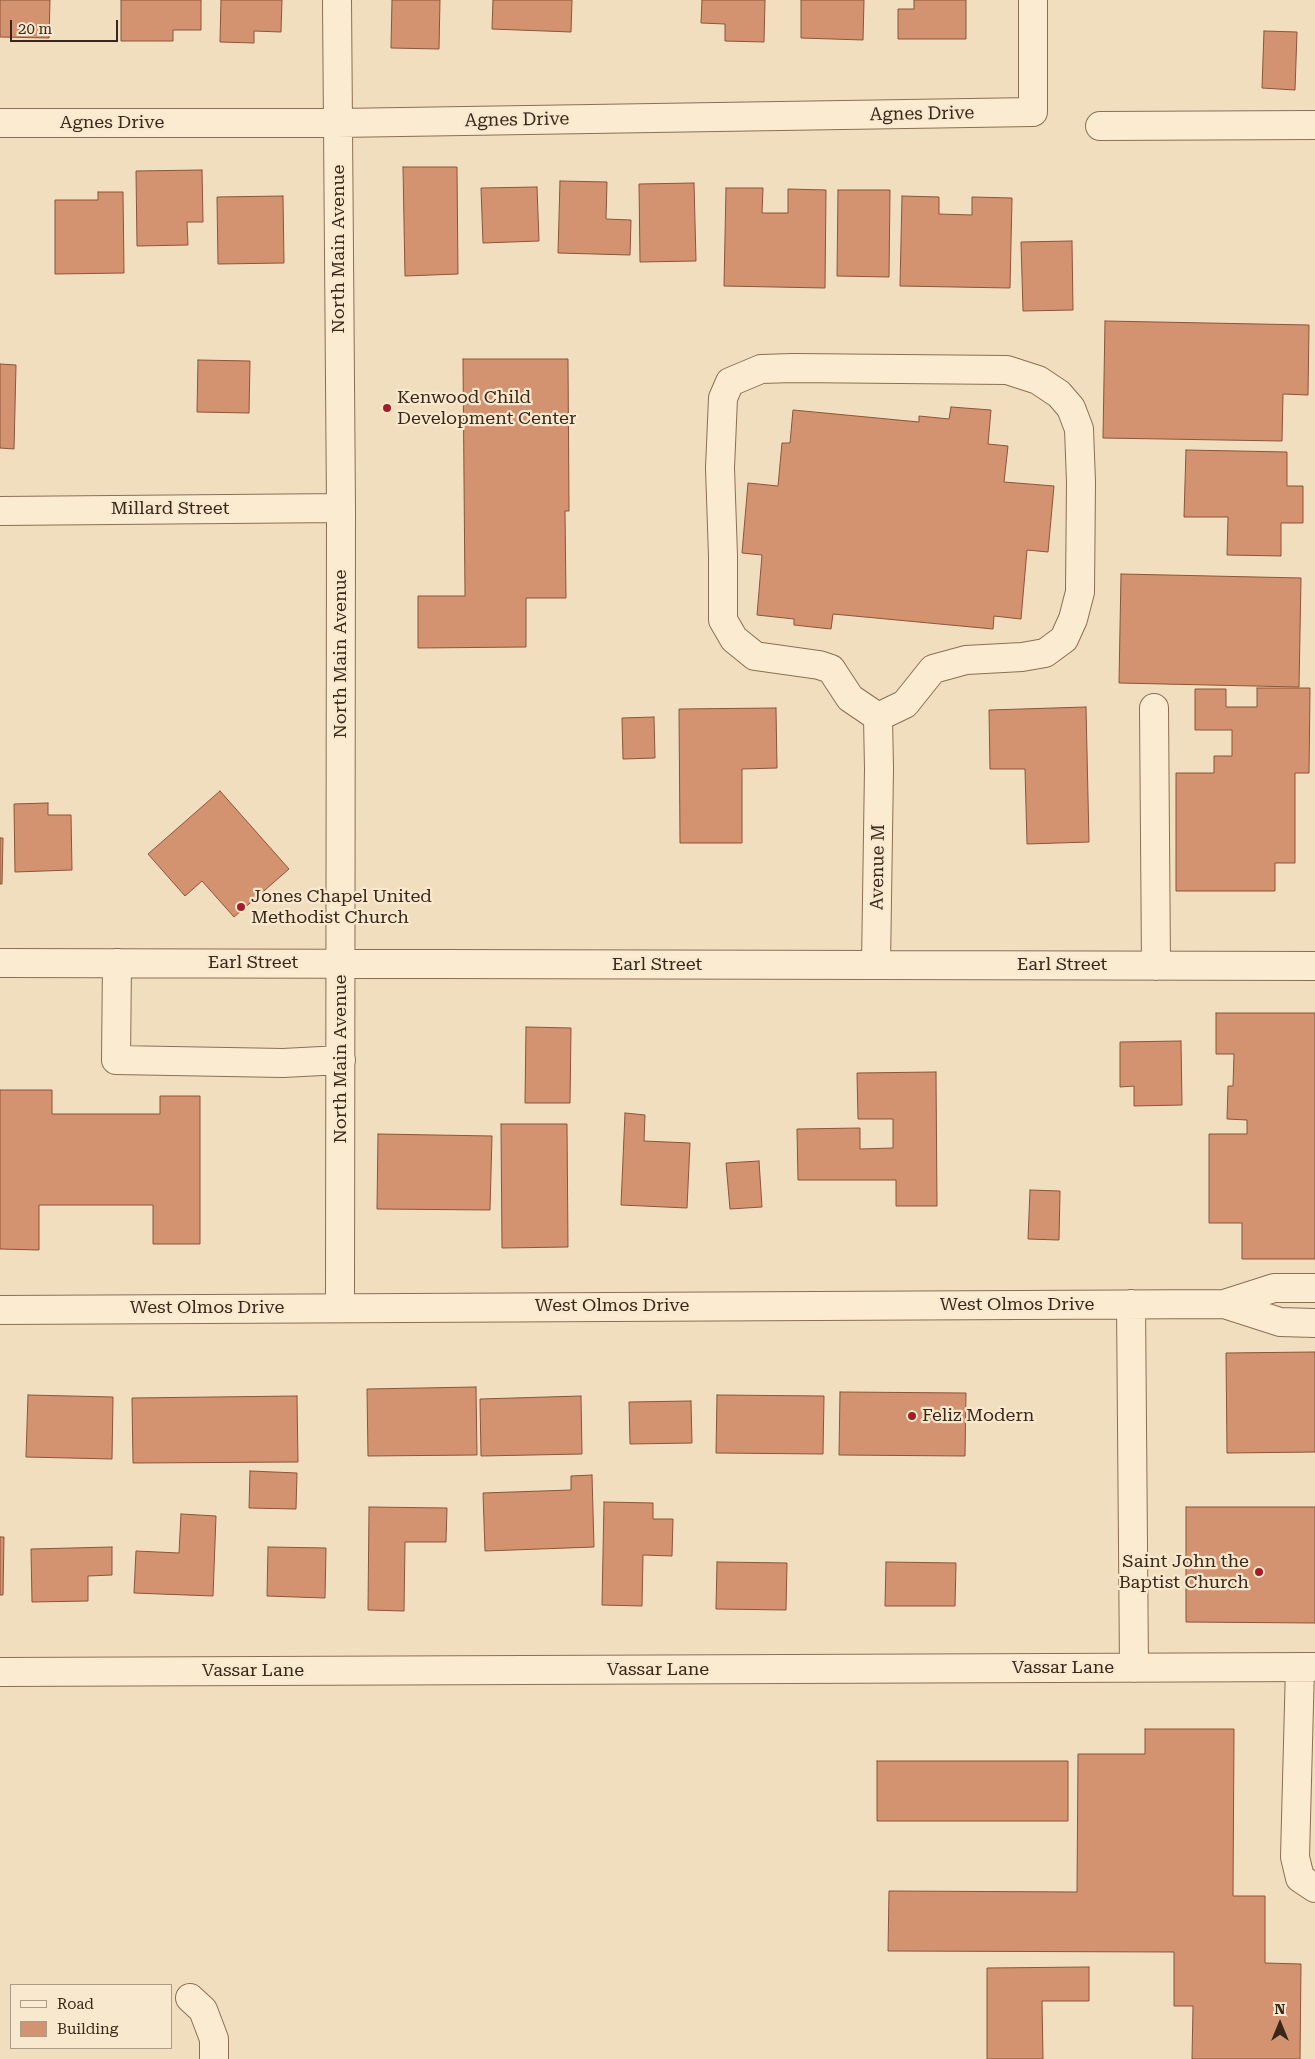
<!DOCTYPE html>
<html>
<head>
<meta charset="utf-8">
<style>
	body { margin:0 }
	#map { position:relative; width:1315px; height:2059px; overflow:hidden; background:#f1debe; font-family:"Roboto Serif",serif }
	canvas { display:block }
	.legend { position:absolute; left:10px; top:1984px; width:162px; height:65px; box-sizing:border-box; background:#f8e9ce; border:1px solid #ac9b86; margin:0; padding:6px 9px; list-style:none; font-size:15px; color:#39271b }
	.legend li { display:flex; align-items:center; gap:10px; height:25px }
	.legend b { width:25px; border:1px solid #ac9b86 }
	.north { position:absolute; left:1255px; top:1999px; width:50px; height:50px; -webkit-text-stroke:4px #f8e9ce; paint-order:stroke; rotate:0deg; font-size:14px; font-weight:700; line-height:20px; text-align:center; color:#39271b }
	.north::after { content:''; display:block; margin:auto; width:18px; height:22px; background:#39271b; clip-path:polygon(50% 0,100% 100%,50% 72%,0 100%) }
	.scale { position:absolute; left:10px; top:20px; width:108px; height:22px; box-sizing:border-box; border:2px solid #39271b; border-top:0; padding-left:6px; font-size:15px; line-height:18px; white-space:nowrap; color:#39271b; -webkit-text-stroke:4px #f8e9ce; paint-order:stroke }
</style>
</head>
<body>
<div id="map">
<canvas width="1315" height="2059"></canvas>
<ul class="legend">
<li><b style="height:6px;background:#fbecd1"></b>Road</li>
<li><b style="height:14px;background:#d39270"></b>Building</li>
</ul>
<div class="north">N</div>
<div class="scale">20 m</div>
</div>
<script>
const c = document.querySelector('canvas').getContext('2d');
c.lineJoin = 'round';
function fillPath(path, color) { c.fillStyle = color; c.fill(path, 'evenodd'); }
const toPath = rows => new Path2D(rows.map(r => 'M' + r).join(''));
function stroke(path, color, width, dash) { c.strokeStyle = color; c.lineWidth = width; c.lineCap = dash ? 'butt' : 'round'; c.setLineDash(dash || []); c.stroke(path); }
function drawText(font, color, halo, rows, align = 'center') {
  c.font = font + ' "Roboto Serif",serif'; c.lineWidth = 4.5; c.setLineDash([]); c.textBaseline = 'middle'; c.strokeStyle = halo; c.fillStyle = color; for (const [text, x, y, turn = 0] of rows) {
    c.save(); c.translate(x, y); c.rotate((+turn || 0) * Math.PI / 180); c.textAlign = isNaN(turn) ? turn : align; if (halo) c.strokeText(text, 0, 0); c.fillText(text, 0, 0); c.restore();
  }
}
const building = toPath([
	[0,0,50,0,49,38,0,37,0,0],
	[121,0,201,0,201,30,173,30,173,41,121,41,121,0],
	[221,0,282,0,281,32,254,31,254,43,220,42,221,0],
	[392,0,440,0,439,49,391,48,392,0],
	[493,0,572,0,571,32,492,29,493,0],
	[702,0,765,0,764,42,725,41,725,24,701,23,702,0],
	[801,0,864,0,863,40,801,38,801,0],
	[914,0,966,0,966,39,898,39,898,9,914,9,914,0],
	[1264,31,1297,32,1295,90,1262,88,1264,31],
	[403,167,457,167,458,274,405,276,403,167],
	[202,170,203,222,187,222,188,245,137,246,136,171,202,170],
	[560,181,607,182,606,219,631,220,630,255,558,253,560,181],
	[694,183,696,261,640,262,639,184,694,183],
	[537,187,539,241,483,243,481,188,537,187],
	[726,188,763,188,762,213,788,213,788,189,826,190,825,288,724,286,726,188],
	[838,190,890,190,889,277,837,276,838,190],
	[98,192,123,192,124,273,55,274,55,200,98,200,98,192],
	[283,196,284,263,218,264,217,197,283,196],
	[902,196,939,197,939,214,972,215,972,197,1012,198,1010,288,900,286,902,196],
	[1072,241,1073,310,1023,311,1021,242,1072,241],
	[1105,321,1309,325,1308,395,1283,394,1282,441,1103,438,1105,321],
	[463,359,568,359,569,511,565,511,566,598,526,598,526,647,418,648,418,596,465,596,463,359],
	[198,360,250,361,249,413,197,412,198,360],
	[0,364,16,365,14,449,0,448,0,364],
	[951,407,991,410,988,444,1008,446,1004,482,1054,486,1048,552,1027,550,1021,619,994,616,993,629,833,614,831,629,794,625,794,619,757,615,762,555,742,553,748,483,778,486,782,443,790,443,793,410,919,422,919,416,949,419,951,407],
	[1186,450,1287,452,1287,486,1303,486,1303,523,1281,523,1281,556,1227,555,1228,517,1184,517,1186,450],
	[1121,574,1301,578,1299,687,1119,683,1121,574],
	[1257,688,1310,688,1309,773,1295,773,1295,863,1275,863,1275,891,1176,891,1176,773,1214,773,1214,756,1232,756,1232,730,1195,730,1195,689,1226,689,1226,707,1257,707,1257,688],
	[1086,707,1089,842,1027,844,1025,769,990,769,989,710,1086,707],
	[776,708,777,768,742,769,742,843,680,843,679,709,776,708],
	[654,717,655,758,623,759,622,718,654,717],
	[220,791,289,869,234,917,202,881,185,896,148,854,220,791],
	[48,803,48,815,71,815,72,870,15,872,14,804,48,803],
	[0,838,3,838,2,884,0,884,0,838],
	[1216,1013,1315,1013,1315,1259,1242,1259,1242,1223,1209,1223,1209,1134,1247,1134,1247,1120,1227,1119,1228,1086,1233,1086,1234,1054,1216,1054,1216,1013],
	[526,1027,571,1028,570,1103,525,1103,526,1027],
	[1181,1041,1182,1105,1134,1106,1134,1086,1120,1087,1120,1042,1181,1041],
	[936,1072,937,1206,896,1206,896,1180,798,1180,797,1129,860,1128,860,1149,893,1148,893,1119,858,1119,857,1073,936,1072],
	[0,1090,52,1090,52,1114,160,1114,160,1096,200,1096,200,1244,153,1244,153,1205,39,1205,39,1250,0,1249,0,1090],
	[625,1113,645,1115,644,1141,690,1143,687,1208,621,1205,625,1113],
	[501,1124,567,1124,568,1247,502,1248,501,1124],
	[378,1134,492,1136,490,1210,377,1209,378,1134],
	[759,1161,762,1207,730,1209,726,1163,759,1161],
	[1030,1190,1060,1191,1059,1240,1028,1239,1030,1190],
	[1315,1352,1315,1452,1227,1453,1226,1353,1315,1352],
	[476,1387,477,1455,368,1456,367,1389,476,1387],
	[840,1392,966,1393,965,1456,839,1455,840,1392],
	[28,1395,113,1397,112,1459,26,1457,28,1395],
	[717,1395,824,1396,823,1454,716,1453,717,1395],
	[297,1396,298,1462,133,1463,132,1398,297,1396],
	[581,1396,582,1454,481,1456,480,1399,581,1396],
	[691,1401,692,1443,630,1444,629,1402,691,1401],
	[250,1471,297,1473,296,1509,249,1508,250,1471],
	[592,1475,594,1547,485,1551,483,1493,571,1490,571,1476,592,1475],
	[604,1502,653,1503,653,1519,673,1519,672,1556,643,1555,642,1606,602,1605,604,1502],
	[369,1507,447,1508,446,1542,405,1542,404,1611,368,1610,369,1507],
	[1186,1507,1315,1507,1315,1623,1186,1622,1186,1507],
	[181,1514,216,1516,213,1596,134,1593,136,1551,179,1553,181,1514],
	[0,1537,4,1537,3,1595,0,1595,0,1537],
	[112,1547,112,1575,88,1576,88,1601,32,1602,31,1549,112,1547],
	[268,1547,326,1548,325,1598,267,1596,268,1547],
	[717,1562,787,1563,786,1610,716,1609,717,1562],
	[886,1562,956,1563,955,1606,885,1606,886,1562],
	[1145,1729,1234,1729,1233,1896,1265,1896,1265,1963,1301,1964,1300,2059,1192,2059,1193,2006,1174,2006,1174,1952,888,1951,889,1891,1077,1892,1078,1754,1145,1754,1145,1729],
	[877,1761,1068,1761,1068,1821,877,1821,877,1761],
	[1089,1967,1089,2001,1042,2001,1043,2059,987,2059,987,1968,1089,1967]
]);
fillPath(building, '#d39270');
stroke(building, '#8c5439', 1);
const minor = toPath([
	[337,0,341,508,340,1307],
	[0,123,338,123,1033,112,1033,0],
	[1100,126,1315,125],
	[793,368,1007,370,1038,380,1059,394,1071,408,1079,429,1081,482,1080,592,1073,619,1064,639,1045,653,1022,657,966,660,933,669,905,704,878,717,850,698,831,669,819,665,755,656,734,639,723,620,723,556,720,468,723,398,730,382,761,369,793,368],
	[0,511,341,508],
	[1154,708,1156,966],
	[0,963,1315,966],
	[117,963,116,1060,283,1063,341,1060],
	[876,965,879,769,878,717],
	[1131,1304,1134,1668],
	[1224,1304,1280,1322,1315,1323],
	[0,1310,1224,1304,1274,1288,1315,1288],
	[1300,1667,1295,1857,1300,1878,1315,1888],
	[0,1672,1315,1667],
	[190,1998,203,2010,214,2039,214,2059]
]);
stroke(minor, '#8b6e55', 30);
stroke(minor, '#fbecd1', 28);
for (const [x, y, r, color] of [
	[387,408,5,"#9f202a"],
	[241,907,5,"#9f202a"],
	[912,1416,5,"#9f202a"],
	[1259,1572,5,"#9f202a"]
]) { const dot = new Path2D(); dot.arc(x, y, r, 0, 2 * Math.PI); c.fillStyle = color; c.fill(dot); stroke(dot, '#f8e9ce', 2); }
drawText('18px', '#39271b', '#f8e9ce', [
	["Agnes Drive",922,114,-1],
	["Agnes Drive",517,120,-1],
	["Agnes Drive",112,123],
	["North Main Avenue",339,249,-90],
	["Millard Street",170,509],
	["North Main Avenue",341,654,-90],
	["Avenue M",878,867,-89],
	["Earl Street",253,963],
	["Earl Street",657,965],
	["Earl Street",1062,965],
	["North Main Avenue",341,1059,-90],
	["West Olmos Drive",1017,1305],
	["West Olmos Drive",612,1306],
	["West Olmos Drive",207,1308],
	["Vassar Lane",1063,1668],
	["Vassar Lane",658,1670],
	["Vassar Lane",253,1671]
]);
drawText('18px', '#39271b', '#f8e9ce', [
	["Kenwood Child",397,398],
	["Development Center",397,419],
	["Jones Chapel United",251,897],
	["Methodist Church",251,918],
	["Feliz Modern",922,1416],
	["Saint John the",1249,1562,"right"],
	["Baptist Church",1249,1583,"right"]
], 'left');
</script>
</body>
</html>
